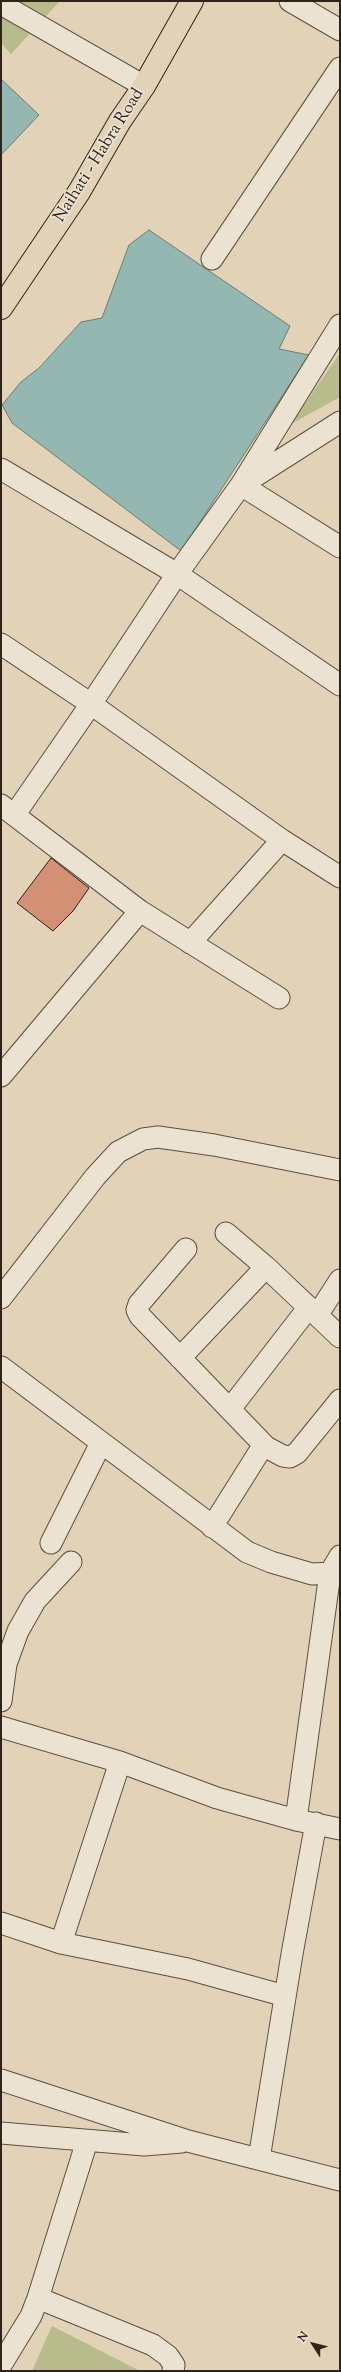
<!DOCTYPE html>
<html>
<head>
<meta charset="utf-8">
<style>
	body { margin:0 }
	#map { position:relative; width:341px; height:2372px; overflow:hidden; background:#e2d2b8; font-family:"Sorts Mill Goudy",serif }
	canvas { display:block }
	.frame { position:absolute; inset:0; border:2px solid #30231a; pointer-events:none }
	.north { position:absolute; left:293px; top:2324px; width:40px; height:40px; -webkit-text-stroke:3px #ece2d1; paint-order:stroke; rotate:306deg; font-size:11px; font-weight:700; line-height:16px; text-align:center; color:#30231a }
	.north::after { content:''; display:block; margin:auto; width:14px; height:18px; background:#30231a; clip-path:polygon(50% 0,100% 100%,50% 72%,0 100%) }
</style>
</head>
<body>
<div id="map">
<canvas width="341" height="2372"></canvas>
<div class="frame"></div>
<div class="north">N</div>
</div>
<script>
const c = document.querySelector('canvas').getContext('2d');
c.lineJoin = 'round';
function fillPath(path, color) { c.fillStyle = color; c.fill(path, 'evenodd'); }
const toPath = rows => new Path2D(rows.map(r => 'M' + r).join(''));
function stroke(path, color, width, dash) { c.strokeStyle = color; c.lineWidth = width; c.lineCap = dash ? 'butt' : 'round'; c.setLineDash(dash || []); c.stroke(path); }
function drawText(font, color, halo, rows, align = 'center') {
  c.font = font + ' "Sorts Mill Goudy",serif'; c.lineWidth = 3.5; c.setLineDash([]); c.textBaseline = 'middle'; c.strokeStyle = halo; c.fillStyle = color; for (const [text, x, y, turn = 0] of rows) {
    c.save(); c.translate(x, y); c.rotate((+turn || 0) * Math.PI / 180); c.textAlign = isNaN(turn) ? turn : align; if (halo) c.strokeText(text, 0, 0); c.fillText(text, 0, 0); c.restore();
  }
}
fillPath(toPath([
	[1,1,60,1,11,54,1,43],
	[340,353,340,397,291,424],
	[52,2326,140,2371,32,2371]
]), '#b8bb8b');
const water = toPath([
	[1,79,39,115,1,155,1,79],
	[149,230,290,326,279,349,309,355,181,551,12,423,2,405,21,382,39,368,81,322,102,318,129,245,149,230]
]);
fillPath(water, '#95b7b1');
stroke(water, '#6d7c75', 1);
const building = toPath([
	[51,858,89,888,73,911,53,931,17,903,51,858]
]);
fillPath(building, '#d49074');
stroke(building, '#30231a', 1);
const minor = toPath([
	[290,1,340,30],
	[1,4,144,86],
	[212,259,340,68],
	[1,469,177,574,340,685],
	[246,482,340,422],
	[241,485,340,325],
	[340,547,241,485,177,574,91,704,282,840,340,877],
	[1,644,91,704,15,814],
	[1,805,140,911,279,998],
	[190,943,282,840],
	[1,1076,140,911],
	[226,1233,266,1267,340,1337],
	[186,1249,139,1304,137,1310,140,1316,266,1447],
	[1,1298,95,1177,118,1152,143,1139,158,1137,214,1145,340,1170],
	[318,1314,340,1280],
	[180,1358,266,1267],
	[1,1367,247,1552,271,1562,312,1574,330,1573,340,1556],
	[230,1409,309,1307],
	[212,1527,261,1449,266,1447,283,1456,290,1457,297,1453,340,1400],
	[51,1543,101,1443],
	[1,1701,6,1664,18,1631,35,1601,71,1562],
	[1,1727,120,1762,217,1798,296,1820,340,1829],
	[296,1820,330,1573],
	[1,1923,61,1943,188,1969,285,1996],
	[61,1943,120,1762],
	[1,2080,188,2141,340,2180],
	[1,2133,144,2145,182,2142],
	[259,2159,292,1954,316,1823],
	[38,2298,153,2345,168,2356,174,2365,173,2371],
	[1,2365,31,2316,38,2298,87,2141]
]);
const major = toPath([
	[1,308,79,192,120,121,144,86,192,1]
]);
stroke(minor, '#5c4f42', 23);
stroke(major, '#30231a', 24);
stroke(minor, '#ece2d1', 21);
stroke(major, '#e2d2b8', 22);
drawText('17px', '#30231a', '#ece2d1', [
	["Naihati - Habra Road",100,156,-58]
]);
</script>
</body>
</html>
